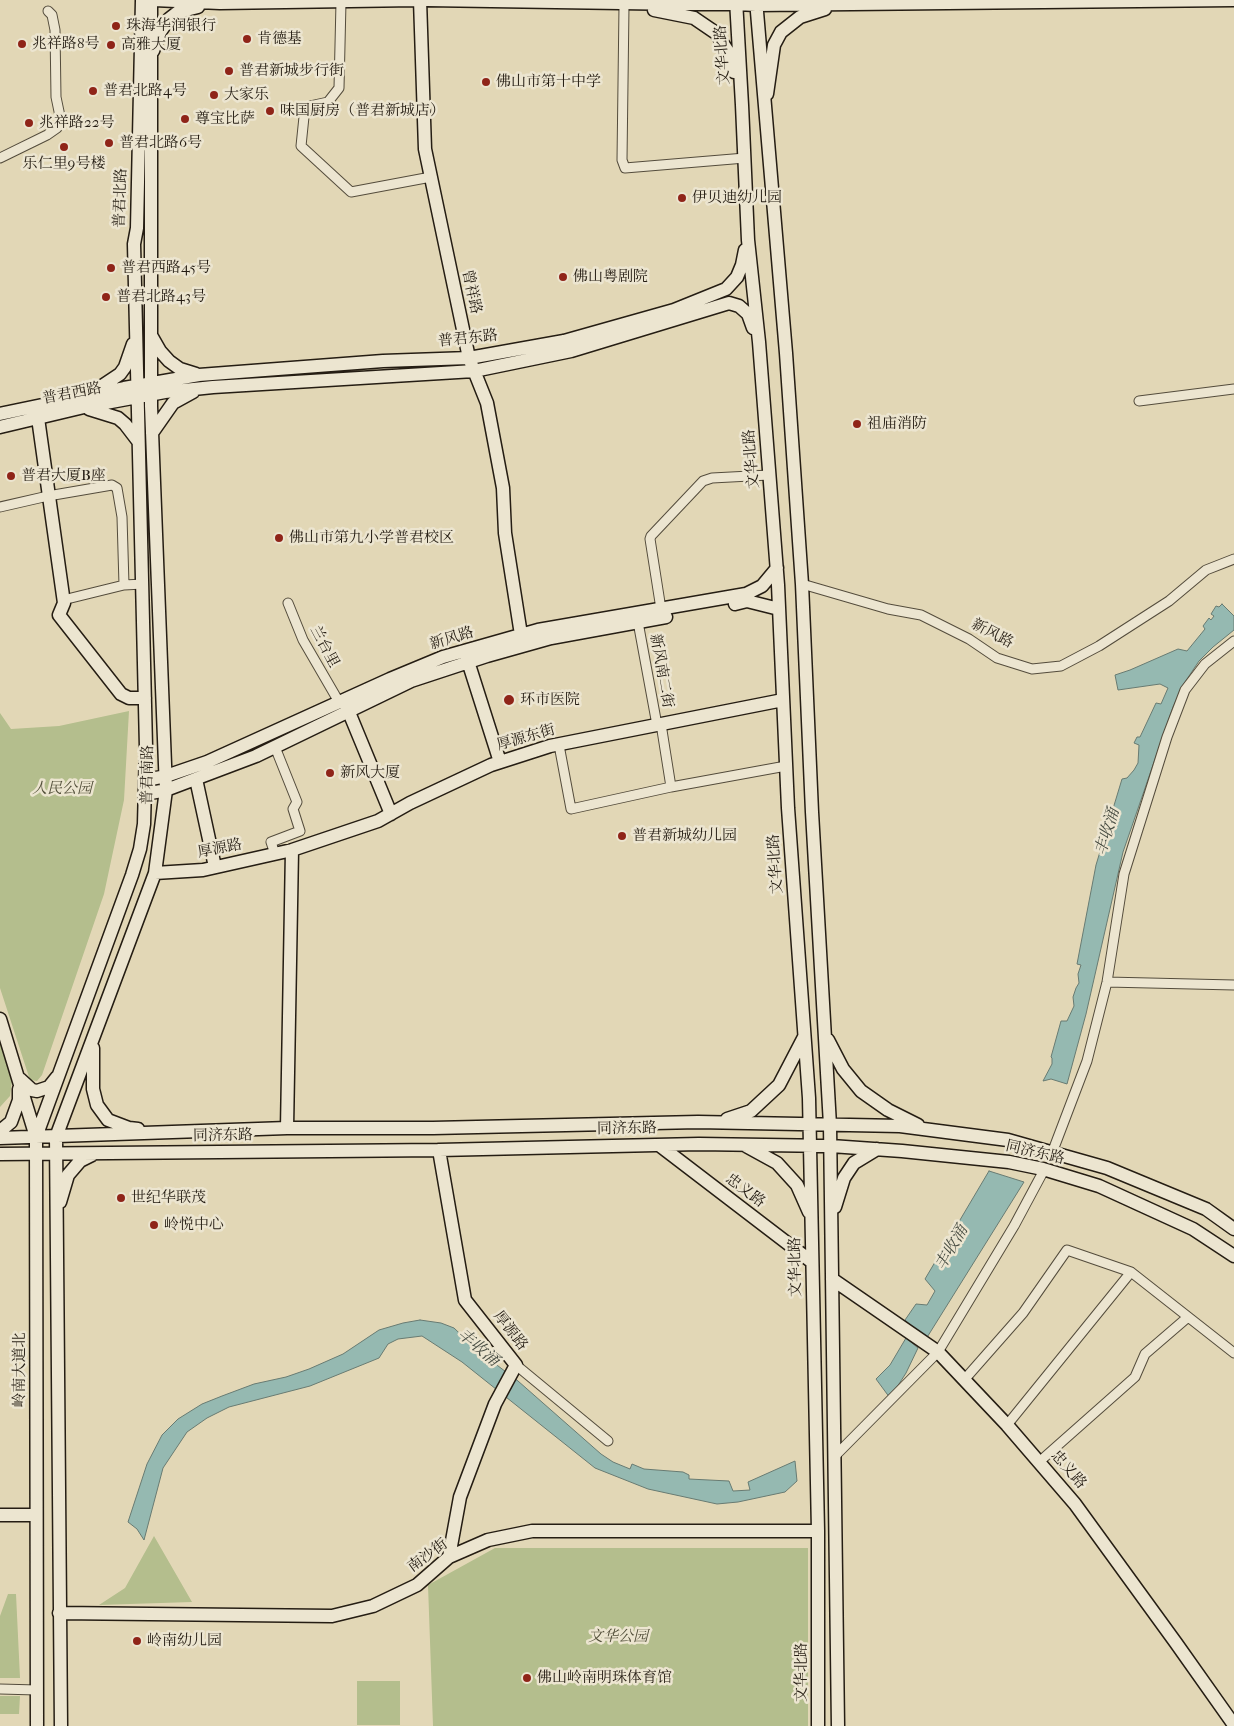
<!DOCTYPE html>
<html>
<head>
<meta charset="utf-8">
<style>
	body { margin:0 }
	canvas { display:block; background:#e2d7b6 }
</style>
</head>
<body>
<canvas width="1234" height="1726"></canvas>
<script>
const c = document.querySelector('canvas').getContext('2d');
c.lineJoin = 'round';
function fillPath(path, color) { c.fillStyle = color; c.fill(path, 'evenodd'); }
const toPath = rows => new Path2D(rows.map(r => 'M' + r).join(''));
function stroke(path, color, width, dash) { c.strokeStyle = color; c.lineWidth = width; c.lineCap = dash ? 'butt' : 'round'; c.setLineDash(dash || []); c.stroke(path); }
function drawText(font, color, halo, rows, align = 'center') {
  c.font = font + ' "IM FELL French Canon","Noto Serif SC",serif'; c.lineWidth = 5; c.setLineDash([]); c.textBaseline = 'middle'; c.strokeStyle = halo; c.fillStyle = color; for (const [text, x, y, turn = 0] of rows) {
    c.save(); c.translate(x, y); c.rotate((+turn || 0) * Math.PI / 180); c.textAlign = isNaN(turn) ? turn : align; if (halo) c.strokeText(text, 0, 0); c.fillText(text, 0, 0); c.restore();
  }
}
fillPath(toPath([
	[129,711,124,800,104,894,42,1075,37,1081,30,1080,0,988,0,713,11,729,59,726],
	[0,1037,11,1065,12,1081,10,1096,0,1107],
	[154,1536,192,1602,99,1605,125,1588],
	[495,1548,808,1548,808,1726,433,1726,428,1585],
	[8,1594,16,1594,20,1678,0,1678,0,1616],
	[357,1681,400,1681,400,1725,357,1725],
	[0,1696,20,1696,19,1714,0,1714]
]), '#b4be8d');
const water = toPath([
	[1222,604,1234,616,1234,630,1213,647,1199,661,1185,682,1173,707,1123,852,1086,1014,1067,1084,1051,1079,1043,1081,1052,1064,1052,1058,1051,1057,1061,1021,1067,1021,1074,1006,1073,997,1076,988,1079,983,1078,974,1081,965,1077,964,1096,865,1122,779,1127,778,1134,770,1138,763,1139,745,1134,743,1137,737,1140,737,1156,703,1161,704,1168,688,1160,684,1118,690,1115,675,1130,670,1178,649,1187,651,1205,629,1203,626,1209,618,1211,620,1214,616,1211,614,1216,606,1219,607,1222,604],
	[989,1171,1024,1182,926,1339,905,1320,916,1304,927,1305,935,1291,925,1279,989,1171],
	[420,1320,441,1323,454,1328,477,1350,518,1381,601,1454,613,1462,630,1469,632,1464,644,1469,683,1472,689,1475,689,1479,729,1481,733,1491,750,1490,748,1482,795,1461,797,1481,785,1492,738,1502,717,1504,648,1489,595,1468,462,1362,422,1336,398,1339,388,1344,379,1358,310,1386,229,1407,207,1418,187,1432,163,1468,144,1540,137,1529,128,1522,147,1464,162,1435,178,1419,202,1404,222,1396,254,1384,286,1377,309,1369,343,1354,379,1330,403,1323,420,1320],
	[906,1338,918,1348,906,1373,890,1398,876,1379,890,1365,906,1338]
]);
fillPath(water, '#95b9b1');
stroke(water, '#687b72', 1);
const street = toPath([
	[341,2,339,88,328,102,305,107,301,146,351,192,431,177],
	[624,6,622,160,625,168,745,158],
	[0,158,47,135,57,128,61,121,56,97,55,30,52,15,48,11],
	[1139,401,1234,389],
	[0,507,48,496,112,485,117,488,122,517,124,585],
	[802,584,888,609,921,615,969,639,997,658,1032,669,1061,666,1099,646,1169,601,1206,570,1234,559],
	[63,600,124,585,143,584],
	[288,603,303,640,339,702],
	[661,609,650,539,651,536,703,481,712,478,769,475],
	[638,622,657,725],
	[661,724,671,787],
	[559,745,571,809,671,787,786,766],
	[275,747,297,802,293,809,300,831,271,842,275,854],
	[1107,982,1234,985],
	[1052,1153,1087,1061,1107,982,1124,874,1167,737,1185,690,1205,664,1234,641],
	[516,1365,608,1441],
	[964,1380,1023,1313,1067,1250,1131,1272,1234,1353],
	[1007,1425,1131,1272],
	[835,1456,938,1352,1014,1226,1044,1170],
	[1039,1462,1135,1377,1145,1354,1188,1317],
	[0,1689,37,1690]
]);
const secondary = toPath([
	[154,0,220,3,415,0],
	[420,0,425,149,469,358,487,403,503,488,505,533,522,641],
	[427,0,685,4,736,4,756,5,1234,0],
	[736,0,742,105,748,240,759,342,778,585,788,808,809,1098,818,1531,818,1726],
	[756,0,786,353,802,584,812,812,830,1125,838,1726],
	[654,10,694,18,716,33,729,53,734,72],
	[153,51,160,32,169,19,178,12,198,7],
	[767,94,774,45,781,32,800,17,825,9],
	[152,337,160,351,169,361,180,369,196,374],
	[96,390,120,374,125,367,133,344],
	[89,409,118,418,125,424,138,441],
	[0,414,124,388,199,375,383,361,469,358,564,341,674,310,726,289,737,277,742,265,745,250],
	[38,418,64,603,59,615,121,694,129,698,145,698],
	[0,427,84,407,165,392,213,387,474,371,571,351,729,303,739,306,748,314,753,328],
	[152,433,173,403,193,392],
	[735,604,747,601,779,609],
	[466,655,500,762],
	[346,705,391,814],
	[196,779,215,867],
	[146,780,166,776,207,762,390,679,443,657,538,630,746,594,762,586,777,568],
	[146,794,166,790,256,756,411,681,487,656,551,638,666,617],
	[155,873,203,870,292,850,378,821,410,803,491,765,550,746,783,700],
	[0,1019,36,1137,37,1726],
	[828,1040,843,1069,861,1091,888,1110,918,1125],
	[93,1048,93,1089,97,1105,108,1120,129,1128,138,1129],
	[20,1079,32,1090,37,1091,49,1087,57,1077],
	[727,1119,751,1111,779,1085,804,1037],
	[287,1128,292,850],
	[0,1131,11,1122,19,1100,19,1089],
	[36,1137,132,875,140,849,144,824,146,747,134,244,137,228,142,0],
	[0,1138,287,1128,433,1128,698,1122,900,1126,1008,1140,1107,1168,1206,1209,1234,1229],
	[659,1145,812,1262],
	[746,1146,777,1163,797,1185,809,1212],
	[439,1150,465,1300,516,1365,495,1404,460,1497,449,1557],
	[0,1154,439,1150,699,1144,831,1146,902,1151,1009,1162,1043,1169,1099,1186,1193,1229,1234,1256],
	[60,1202,68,1175,80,1161,92,1155],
	[835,1207,844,1178,854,1163,877,1149],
	[832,1279,938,1352,1007,1425,1075,1504,1176,1643,1234,1725],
	[0,1515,36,1515],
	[59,1613,332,1616,373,1606,417,1585,449,1557,488,1540,532,1531,818,1531],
	[61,1726,56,1137,155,873,166,790,151,406,151,0]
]);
stroke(street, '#544c3c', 11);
stroke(secondary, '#251d13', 15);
stroke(street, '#ece5d0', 9);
stroke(secondary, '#ece5d0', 12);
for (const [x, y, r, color] of [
	[116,26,5,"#8f2418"],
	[247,39,5,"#8f2418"],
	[22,44,5,"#8f2418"],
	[111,45,5,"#8f2418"],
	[229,71,5,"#8f2418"],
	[486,82,5,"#8f2418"],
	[93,91,5,"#8f2418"],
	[214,95,5,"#8f2418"],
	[270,111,5,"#8f2418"],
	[185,119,5,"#8f2418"],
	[29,123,5,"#8f2418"],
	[109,143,5,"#8f2418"],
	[64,147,5,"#8f2418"],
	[682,198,5,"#8f2418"],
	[111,268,5,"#8f2418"],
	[563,277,5,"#8f2418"],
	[106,297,5,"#8f2418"],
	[857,424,5,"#8f2418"],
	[11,476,5,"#8f2418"],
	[279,538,5,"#8f2418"],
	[509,700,6,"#8f2418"],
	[330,773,5,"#8f2418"],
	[622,836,5,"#8f2418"],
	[121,1198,5,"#8f2418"],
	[154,1225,5,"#8f2418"],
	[137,1641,5,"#8f2418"],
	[527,1678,5,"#8f2418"]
]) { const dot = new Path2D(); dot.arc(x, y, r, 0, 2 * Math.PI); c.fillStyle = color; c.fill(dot); stroke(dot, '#ece5d0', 2); }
drawText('15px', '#251d13', '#ece5d0', [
	["珠海华润银行",126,26],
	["肯德基",257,39],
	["兆祥路8号",32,44],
	["高雅大厦",121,45],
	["普君新城步行街",239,71],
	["佛山市第十中学",496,82],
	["普君北路4号",103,91],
	["大家乐",224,95],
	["味国厨房（普君新城店）",280,111],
	["尊宝比萨",195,119],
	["兆祥路22号",39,123],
	["普君北路6号",119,143],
	["乐仁里9号楼",64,164,"center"],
	["伊贝迪幼儿园",692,198],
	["普君西路45号",121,268],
	["佛山粤剧院",573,277],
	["普君北路43号",116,297],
	["祖庙消防",867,424],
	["普君大厦B座",21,476],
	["佛山市第九小学普君校区",289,538],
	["环市医院",520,700],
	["新风大厦",340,773],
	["普君新城幼儿园",632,836],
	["世纪华联茂",131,1198],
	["岭悦中心",164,1225],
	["岭南幼儿园",147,1641],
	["佛山岭南明珠体育馆",537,1678]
], 'left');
drawText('15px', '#251d13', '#ece5d0', [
	["文华北路",723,55,-94],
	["普君北路",121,198,-88],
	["曾祥路",471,292,78],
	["普君东路",468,339,-6],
	["普君西路",72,394,-11],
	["文华北路",752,459,-95],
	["新风路",992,634,28],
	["新风路",452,639,-17],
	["兰台里",324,647,62],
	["新风南二街",661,671,80],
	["厚源东街",526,738,-16],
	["普君南路",148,775,-89],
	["厚源路",220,849,-11],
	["文华北路",776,864,-94],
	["同济东路",627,1129,-1],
	["同济东路",223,1136,-1],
	["同济东路",1035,1153,13],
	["忠义路",745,1191,37],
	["文华北路",796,1267,-91],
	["厚源路",510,1331,52],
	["岭南大道北",20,1370,-90],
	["忠义路",1068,1470,49],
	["南沙街",428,1556,-36],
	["文华北路",802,1672,-90]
]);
drawText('italic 15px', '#504d38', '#ece5d0', [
	["人民公园",62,789],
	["文华公园",618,1637]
]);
drawText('italic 16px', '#474c42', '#ece5d0', [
	["丰收涌",1108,832,-73],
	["丰收涌",952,1248,-60],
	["丰收涌",478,1348,40]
]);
</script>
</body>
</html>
